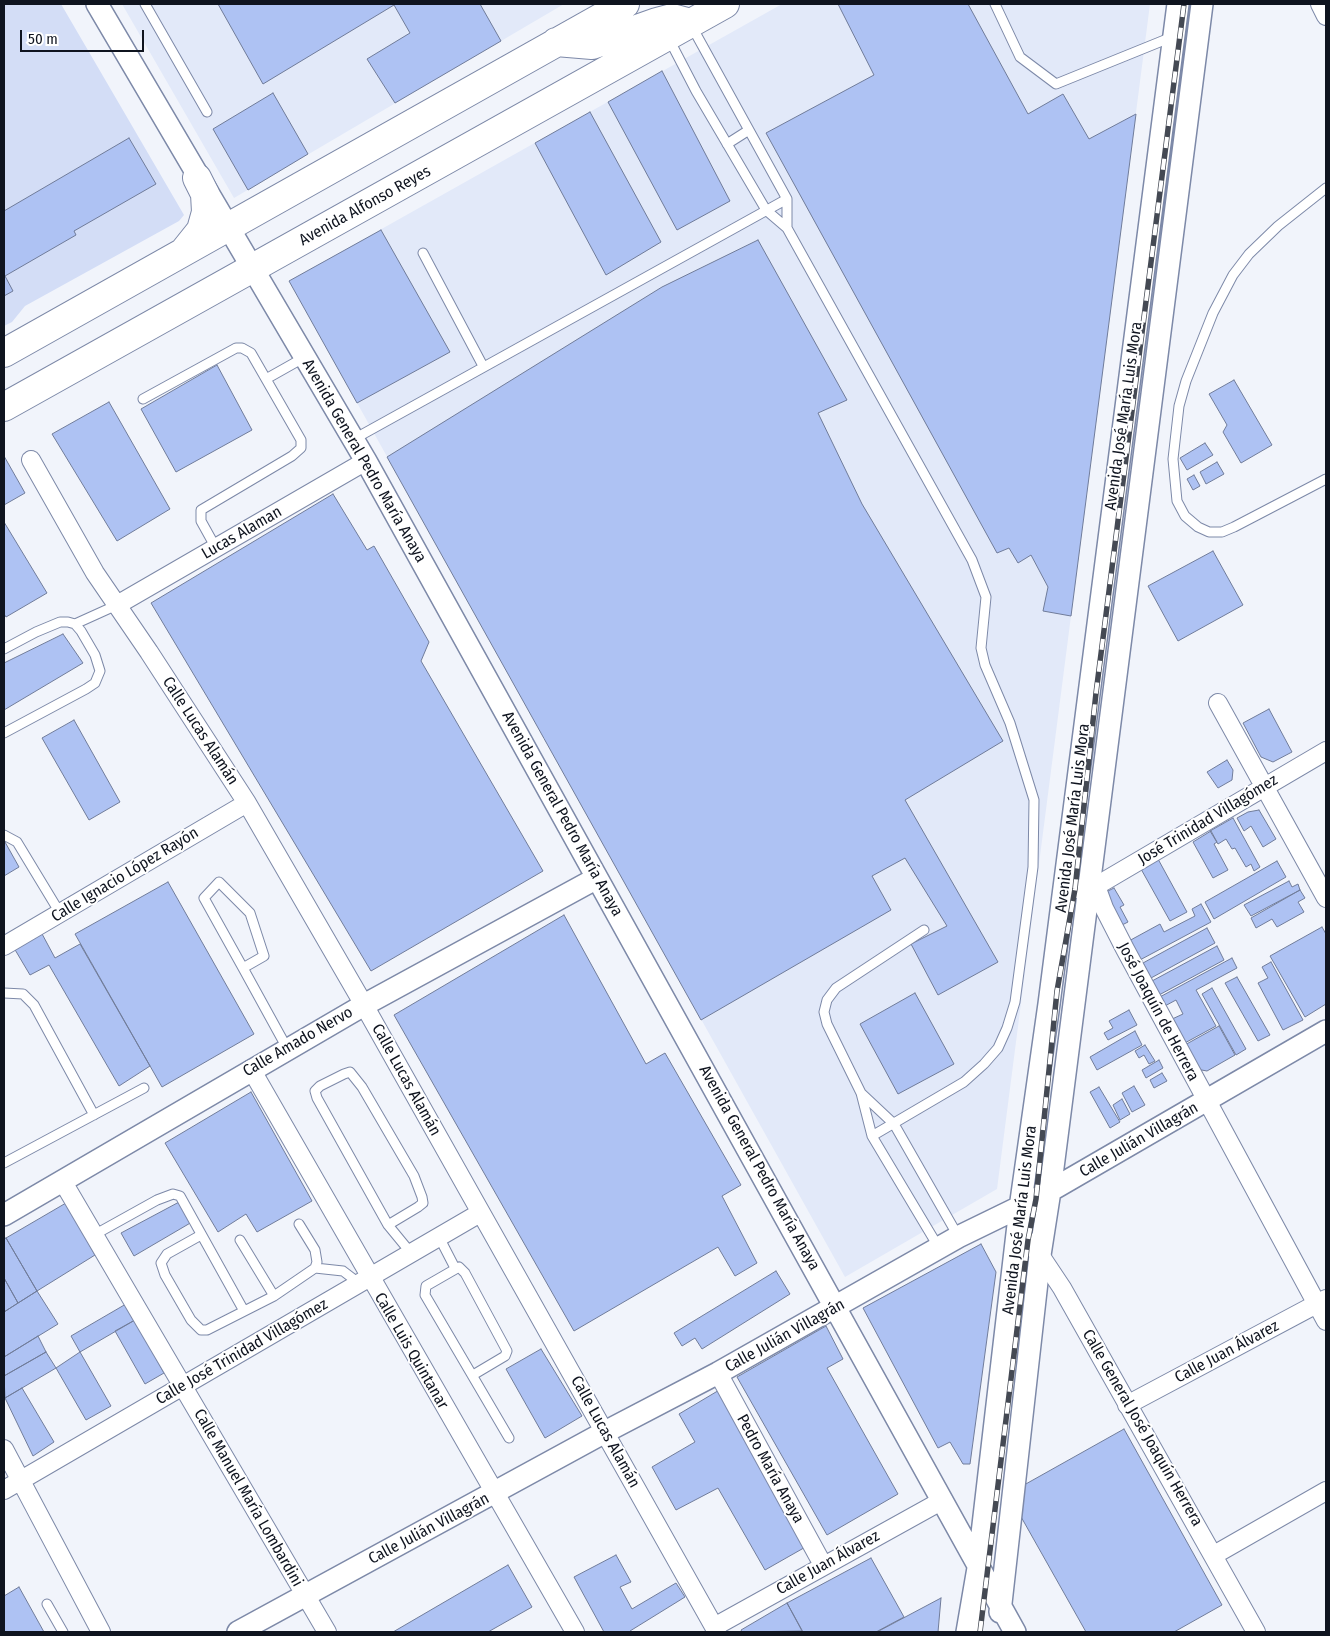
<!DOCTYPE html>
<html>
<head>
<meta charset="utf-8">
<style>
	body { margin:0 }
	#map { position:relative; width:1330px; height:1636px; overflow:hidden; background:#f1f4fb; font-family:"Fira Sans Condensed",sans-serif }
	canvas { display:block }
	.frame { position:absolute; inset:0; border:5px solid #0f141f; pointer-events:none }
	.scale { position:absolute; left:20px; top:30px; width:124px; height:22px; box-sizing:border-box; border:2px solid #0f141f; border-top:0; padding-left:6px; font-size:15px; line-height:18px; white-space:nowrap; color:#0f141f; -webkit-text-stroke:4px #fff; paint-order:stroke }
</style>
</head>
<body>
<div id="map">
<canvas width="1330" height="1636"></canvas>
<div class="frame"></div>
<div class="scale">50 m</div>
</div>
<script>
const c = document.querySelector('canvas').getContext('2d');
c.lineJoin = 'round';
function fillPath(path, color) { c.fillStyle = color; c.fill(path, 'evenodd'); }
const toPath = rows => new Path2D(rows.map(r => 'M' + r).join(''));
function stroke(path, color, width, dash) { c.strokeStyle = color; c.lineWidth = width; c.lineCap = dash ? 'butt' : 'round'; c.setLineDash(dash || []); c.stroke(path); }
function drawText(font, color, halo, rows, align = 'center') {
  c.font = font + ' "Fira Sans Condensed",sans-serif'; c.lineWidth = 4; c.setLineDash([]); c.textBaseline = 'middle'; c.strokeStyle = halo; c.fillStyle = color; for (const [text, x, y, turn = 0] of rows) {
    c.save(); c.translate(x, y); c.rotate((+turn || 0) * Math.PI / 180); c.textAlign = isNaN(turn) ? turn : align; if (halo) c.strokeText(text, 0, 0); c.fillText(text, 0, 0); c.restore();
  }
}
fillPath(toPath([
	[122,4,564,4,234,198],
	[782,4,1150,4,997,1189,845,1277,289,281]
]), '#e2e9f9');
fillPath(toPath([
	[4,4,61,4,184,215,179,221,25,306,12,322,4,326]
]), '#d3ddf6');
const building = toPath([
	[218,4,480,4,501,41,395,103,367,59,410,33,394,5,263,84,218,4],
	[838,4,968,4,1028,114,1063,94,1089,139,1136,114,1071,616,1043,611,1048,587,1031,555,1018,563,1009,548,997,553,766,133,874,75,838,4],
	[662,71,730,201,677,230,608,102,662,71],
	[273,93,308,154,248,190,213,129,273,93],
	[590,112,661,242,606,275,535,143,590,112],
	[129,138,156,184,74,231,76,235,5,276,13,291,4,296,4,211,129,138],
	[381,230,450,352,357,403,289,281,381,230],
	[758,240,847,400,818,413,862,504,1003,741,905,800,998,962,938,995,911,944,947,926,905,858,872,876,891,910,701,1020,387,457,662,287,758,240],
	[217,365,252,430,176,472,141,409,217,365],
	[1234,380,1272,445,1241,463,1223,432,1227,425,1209,394,1234,380],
	[109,402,170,509,117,541,52,434,109,402],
	[1205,443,1213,455,1187,470,1180,458,1205,443],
	[4,456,25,493,4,505,4,456],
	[1217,462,1224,474,1206,484,1200,472,1217,462],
	[1194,475,1200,486,1193,490,1187,479,1194,475],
	[333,494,367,550,374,546,429,642,421,661,543,871,371,971,151,603,333,494],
	[4,522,47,593,6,617,4,614,4,522],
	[1213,551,1243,605,1178,641,1148,586,1213,551],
	[63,634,83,663,4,710,4,663,63,634],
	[1269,709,1292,752,1273,762,1261,757,1243,723,1269,709],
	[74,720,120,802,89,820,42,738,74,720],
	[1227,760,1233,770,1232,780,1218,788,1207,772,1227,760],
	[1259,810,1276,839,1263,847,1251,826,1244,831,1237,818,1248,812,1259,810],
	[1233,818,1260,867,1254,871,1251,864,1246,867,1235,848,1232,849,1226,839,1218,844,1210,831,1233,818],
	[1211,831,1217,842,1214,844,1228,870,1213,878,1193,842,1211,831],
	[5,842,19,867,4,876,4,843,5,842],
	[1158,859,1187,912,1170,921,1141,869,1158,859],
	[1277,861,1286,877,1214,919,1205,902,1277,861],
	[1289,881,1292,887,1298,884,1300,890,1251,916,1244,905,1289,881],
	[168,882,254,1034,162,1087,75,934,168,882],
	[1114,888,1124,905,1120,907,1128,922,1122,925,1104,893,1114,888],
	[1300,890,1305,898,1298,902,1304,912,1277,927,1272,919,1256,928,1251,918,1300,890],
	[1201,904,1211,922,1138,961,1127,942,1160,924,1164,932,1195,916,1192,909,1201,904],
	[564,915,646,1064,665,1053,741,1185,722,1196,757,1263,735,1276,718,1247,574,1331,394,1015,564,915],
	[1322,927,1326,934,1326,1004,1305,1017,1270,956,1322,927],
	[1207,928,1215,943,1151,978,1143,963,1207,928],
	[41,932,55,958,80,944,150,1066,119,1086,49,965,30,975,14,948,41,932],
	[1217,946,1224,960,1159,995,1152,981,1217,946],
	[1232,958,1237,968,1196,990,1216,1026,1183,1044,1170,1020,1183,1014,1176,1000,1163,1007,1158,998,1232,958],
	[1271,962,1303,1020,1283,1030,1258,983,1268,978,1262,967,1271,962],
	[1237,977,1270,1035,1258,1041,1225,983,1237,977],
	[1212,988,1246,1049,1236,1055,1202,994,1212,988],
	[915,993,954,1064,898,1094,860,1024,915,993],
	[1129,1010,1137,1025,1108,1040,1104,1033,1113,1028,1109,1021,1129,1010],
	[1219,1026,1235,1055,1207,1071,1196,1069,1183,1046,1219,1026],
	[1135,1031,1142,1045,1097,1070,1090,1057,1135,1031],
	[1145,1045,1155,1061,1149,1064,1144,1055,1139,1058,1135,1051,1145,1045],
	[1159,1060,1163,1068,1146,1078,1142,1070,1159,1060],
	[1162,1073,1167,1081,1154,1088,1150,1080,1162,1073],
	[1134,1086,1145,1105,1132,1112,1122,1093,1134,1086],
	[1099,1087,1120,1122,1110,1128,1090,1092,1099,1087],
	[251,1092,312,1201,257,1232,246,1214,218,1232,165,1143,251,1092],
	[1122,1099,1130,1114,1120,1120,1113,1105,1122,1099],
	[181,1201,192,1222,134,1256,121,1233,181,1201],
	[66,1203,95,1255,37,1291,6,1238,66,1203],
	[6,1238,37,1291,18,1303,4,1278,4,1239,6,1238],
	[981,1244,996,1272,970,1464,963,1464,950,1442,938,1448,863,1308,981,1244],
	[776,1271,790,1294,702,1349,695,1338,682,1346,674,1333,776,1271],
	[4,1278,18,1303,4,1312,4,1278],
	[37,1291,58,1324,4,1357,4,1312,37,1291],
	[126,1304,135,1320,80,1352,71,1336,126,1304],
	[135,1320,164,1373,145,1384,115,1331,135,1320],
	[826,1326,843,1359,827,1368,898,1494,827,1535,737,1377,826,1326],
	[38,1336,46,1352,4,1376,4,1357,38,1336],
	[541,1349,582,1416,545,1438,506,1369,541,1349],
	[46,1352,56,1368,5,1398,4,1376,46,1352],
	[80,1352,111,1406,86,1420,56,1368,80,1352],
	[22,1388,54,1442,33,1456,5,1398,22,1388],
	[721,1389,809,1545,765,1570,718,1488,676,1510,652,1467,695,1442,679,1414,721,1389],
	[1124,1429,1222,1605,1174,1632,1086,1632,1020,1515,1024,1485,1124,1429],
	[616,1555,631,1582,620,1587,632,1609,676,1583,685,1597,630,1631,631,1632,604,1632,574,1577,616,1555],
	[871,1558,904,1617,876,1632,803,1632,787,1603,871,1558],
	[508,1565,532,1607,488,1632,393,1632,508,1565],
	[19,1587,44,1632,4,1632,4,1596,19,1587],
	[941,1598,938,1632,877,1632,941,1598],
	[787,1603,802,1631,742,1632,741,1630,787,1603]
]);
fillPath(building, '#aec2f3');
stroke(building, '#707c9a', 1);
const service = toPath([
	[145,4,207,112],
	[995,4,1020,57,1056,84,1172,37],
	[691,25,787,199,787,228],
	[669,39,696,91,766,210,787,228,972,560,986,597,981,648,985,665,1010,723,1034,800,1033,867,1015,1002,1007,1028,998,1048,984,1064,964,1082,872,1136],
	[727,144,749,130],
	[1326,188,1278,226,1249,254,1233,275,1213,313,1186,381,1179,406,1173,459,1177,501,1185,516,1198,527,1209,532,1222,532,1234,527,1326,479],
	[423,253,483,366],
	[266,379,305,357],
	[143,399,236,348,242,348,251,353,301,440,301,448,292,456,201,510,201,521,216,548],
	[354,439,787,199],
	[75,624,117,605],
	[4,649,36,632,60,622,68,622,75,624,81,631,95,655,100,671,95,683,86,689,4,733],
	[4,835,17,842,60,913],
	[924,930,836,988,827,1000,824,1012,827,1024,861,1093,872,1136,939,1248],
	[243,968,264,956,250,913,219,882,204,898,243,968,287,1048],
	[4,993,23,994,34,1005,94,1115],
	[861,1093,894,1124,958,1236],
	[4,1163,144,1088],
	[388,1225,418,1207,423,1203,422,1197,414,1176,362,1087,350,1072,344,1074,320,1086,315,1091,317,1098,388,1225,411,1253],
	[94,1235,157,1200,173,1194,180,1196,244,1311],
	[201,1235,167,1254,161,1263,165,1275,191,1320,201,1330,207,1330,274,1296,315,1268,317,1262,315,1250,299,1224],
	[439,1237,455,1268],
	[240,1240,274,1296],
	[315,1268,343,1271,360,1284],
	[473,1375,505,1356,507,1351,465,1273,459,1267,426,1286,425,1295,509,1438],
	[47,1604,63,1632]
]);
const minor = toPath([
	[1320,4,1326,16],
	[31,460,95,573,149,652,247,803,364,1005,717,1632],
	[117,605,366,461],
	[1218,703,1326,898],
	[1096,886,1104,908,1125,949,1326,1321],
	[1064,887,1075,889,1088,888,1103,882,1326,751],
	[4,946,247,803],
	[251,1069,575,1632],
	[63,1182,327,1632],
	[1018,1231,1040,1255,1062,1288,1256,1632],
	[718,1373,823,1565],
	[1127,1405,1326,1299],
	[4,1449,101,1632],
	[4,1490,480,1213],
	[1214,1555,1326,1491],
	[714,1627,943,1500]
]);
const tertiary = toPath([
	[97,4,366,461,1015,1632],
	[4,1215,364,1005,597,878],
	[1000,1612,1040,1255,1050,1191,1202,4],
	[238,1632,605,1432,718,1373,958,1237,1036,1199,1326,1031],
	[967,1632,978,1568,1020,1208,1049,1004,1178,4]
]);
const trunk = toPath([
	[556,42,592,45,657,22,672,18,687,22],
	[185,250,201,230,206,212,205,194,197,178],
	[4,353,625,4],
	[4,407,725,4]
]);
stroke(service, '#7d89a8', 11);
stroke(minor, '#7d89a8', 20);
stroke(tertiary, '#7d89a8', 24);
stroke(trunk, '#7d89a8', 30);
stroke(service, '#fff', 9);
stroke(minor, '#fff', 18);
stroke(tertiary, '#fff', 21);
stroke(trunk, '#fff', 28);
const rail = toPath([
	[980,1632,1028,1240,1036,1199,1057,991,1075,889,1096,693,1184,4]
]);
stroke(rail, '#444953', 5.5);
stroke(rail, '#fff', 4, [11]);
drawText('16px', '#0f141f', '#fff', [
	["Avenida Alfonso Reyes",365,206,-29],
	["Avenida José María Luis Mora",1124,416,-82],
	["Avenida General Pedro María Anaya",364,461,60],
	["Lucas Alaman",242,533,-30],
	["Calle Lucas Alamán",200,731,57],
	["Avenida General Pedro María Anaya",562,814,61],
	["Avenida José María Luis Mora",1073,818,-83],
	["José Trinidad Villagómez",1208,820,-31],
	["Calle Ignacio López Rayón",125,875,-31],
	["José Joaquín de Herrera",1158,1012,62],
	["Calle Amado Nervo",298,1042,-30],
	["Calle Lucas Alamán",406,1080,61],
	["Calle Julián Villagrán",1139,1140,-30],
	["Avenida General Pedro María Anaya",759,1168,61],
	["Avenida José María Luis Mora",1020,1220,-83],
	["Calle Julián Villagrán",785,1336,-29],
	["Calle Luis Quintanar",411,1351,60],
	["Calle José Trinidad Villagómez",242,1352,-30],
	["Calle Juan Álvarez",1227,1352,-28],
	["Calle General José Joaquín Herrera",1142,1428,60],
	["Calle Lucas Alamán",605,1432,61],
	["Pedro María Anaya",770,1469,61],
	["Calle Manuel María Lombardini",248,1498,60],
	["Calle Julián Villagrán",429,1529,-28],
	["Calle Juan Álvarez",828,1563,-29]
]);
</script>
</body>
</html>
